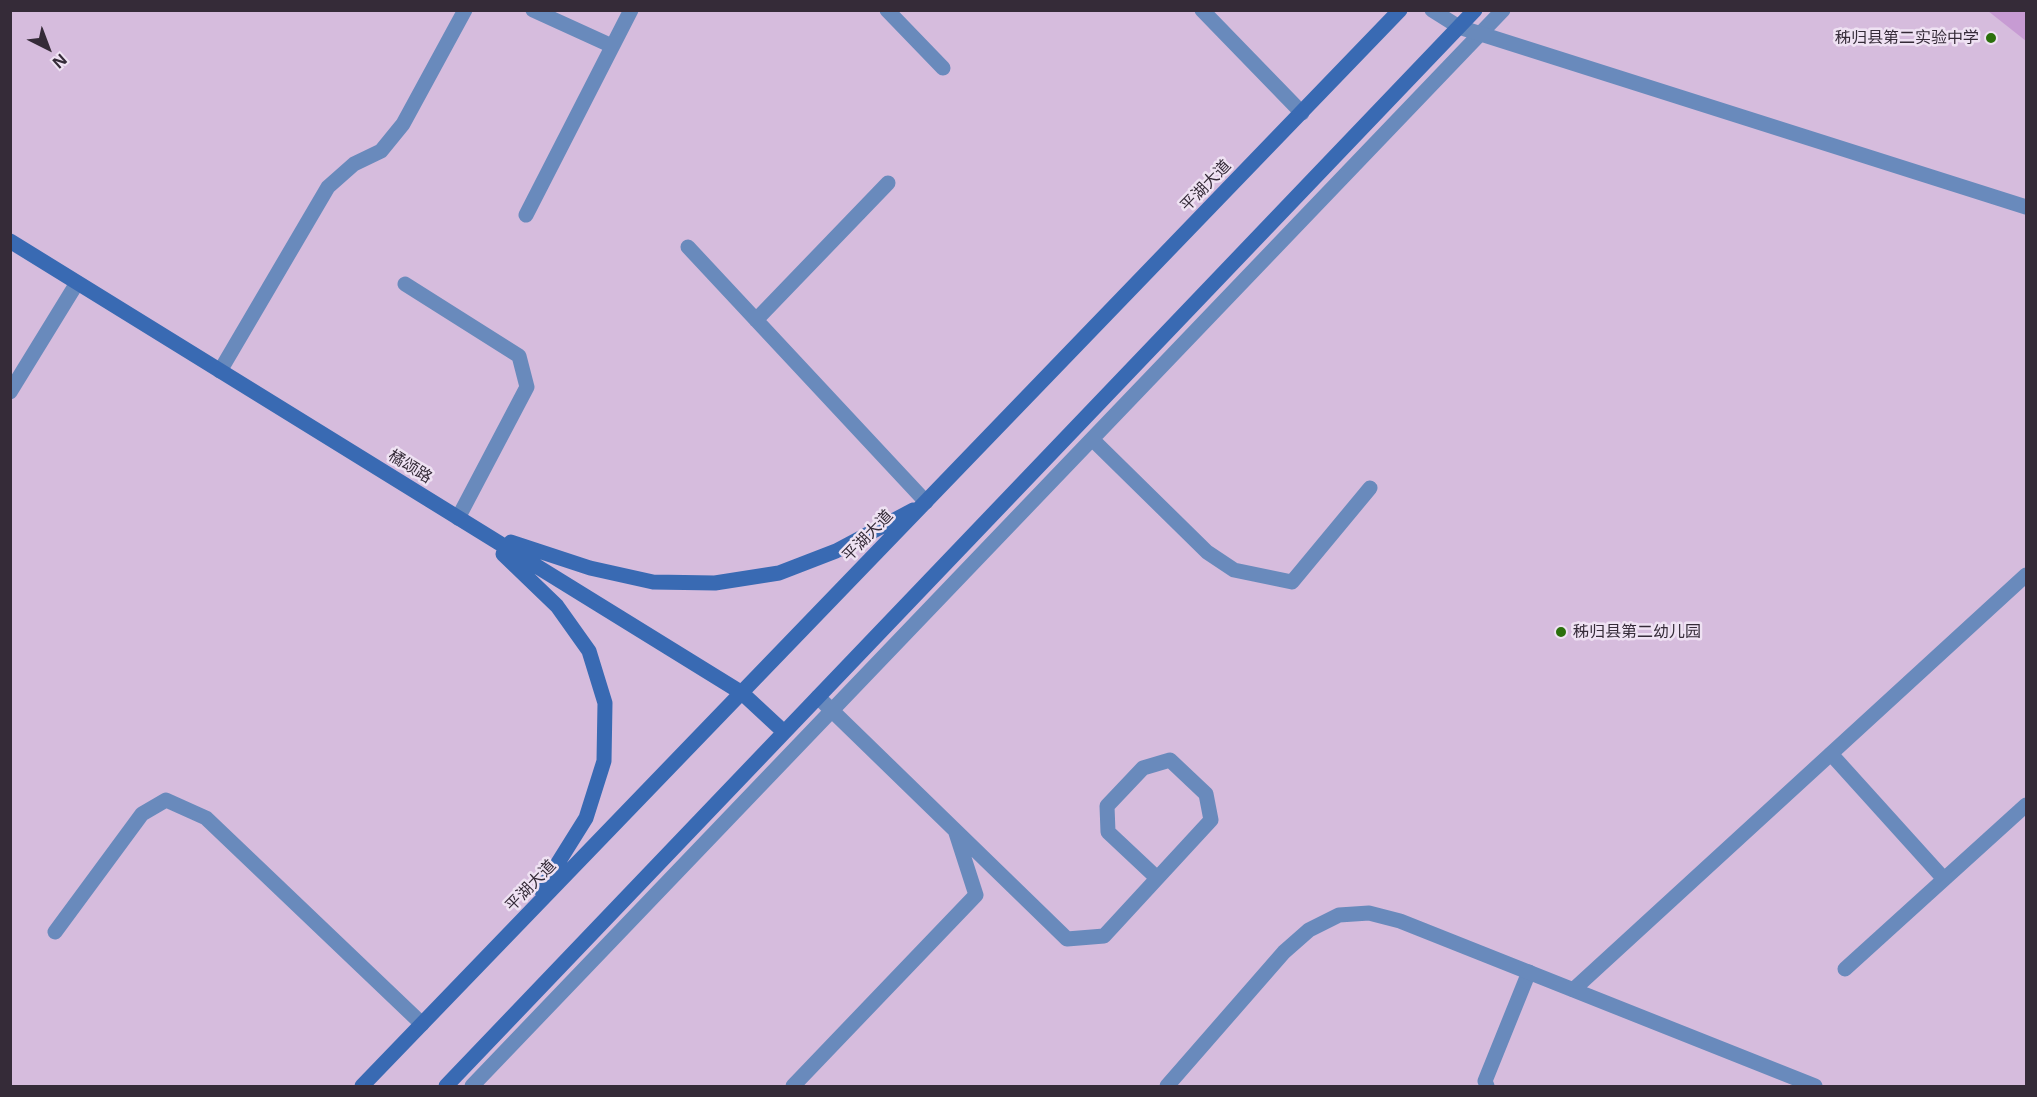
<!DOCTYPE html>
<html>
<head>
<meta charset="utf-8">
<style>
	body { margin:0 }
	#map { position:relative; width:2037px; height:1097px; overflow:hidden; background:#d6bcdd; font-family:"Noto Sans",sans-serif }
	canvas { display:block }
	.frame { position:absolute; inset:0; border:12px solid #352b38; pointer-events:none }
	.north { position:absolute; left:18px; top:18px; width:60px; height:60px; -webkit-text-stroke:4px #efe2f3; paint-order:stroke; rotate:138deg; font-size:16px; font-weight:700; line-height:24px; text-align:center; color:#352b38 }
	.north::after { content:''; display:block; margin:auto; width:21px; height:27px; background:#352b38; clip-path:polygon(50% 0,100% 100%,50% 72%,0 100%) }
</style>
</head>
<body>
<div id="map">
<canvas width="2037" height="1097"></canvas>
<div class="frame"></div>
<div class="north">N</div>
</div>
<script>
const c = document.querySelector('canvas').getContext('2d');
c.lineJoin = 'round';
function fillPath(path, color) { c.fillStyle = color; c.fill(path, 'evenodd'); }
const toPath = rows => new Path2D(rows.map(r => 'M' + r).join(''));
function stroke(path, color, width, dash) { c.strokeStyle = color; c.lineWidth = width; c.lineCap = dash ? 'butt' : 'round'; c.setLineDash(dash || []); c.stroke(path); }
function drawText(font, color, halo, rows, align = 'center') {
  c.font = font + ' "Noto Sans","Noto Sans SC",sans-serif'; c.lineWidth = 5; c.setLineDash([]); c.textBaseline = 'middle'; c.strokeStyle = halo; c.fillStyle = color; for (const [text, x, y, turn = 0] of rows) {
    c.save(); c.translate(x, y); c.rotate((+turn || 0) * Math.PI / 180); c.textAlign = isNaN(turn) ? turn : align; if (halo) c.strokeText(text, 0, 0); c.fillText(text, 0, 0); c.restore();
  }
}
fillPath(toPath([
	[1988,11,2026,11,2026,41]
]), '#c79bd3');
stroke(toPath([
	[533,10,612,46],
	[887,10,943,68],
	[1202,10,1302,113],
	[526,215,631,10],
	[688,247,926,502],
	[405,284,519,356,527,387,458,518],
	[756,320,888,183],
	[220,371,328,187,354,164,381,151,403,124,465,10],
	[10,392,77,283],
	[1093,440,1207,552,1234,570,1292,582,1370,488],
	[818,697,1067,939,1104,936,1211,820,1206,794,1170,760,1143,768,1107,806,1108,832,1157,878],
	[1831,754,1944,879],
	[55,932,142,814,166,800,206,818,422,1024],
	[1845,969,2026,805],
	[472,1086,1503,10],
	[793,1086,976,895,956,833],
	[1487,1086,1485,1081,1529,972]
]), '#698abc', 15);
stroke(toPath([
	[1432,10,1459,27,2026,207],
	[1573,990,2026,575],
	[1167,1086,1284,952,1309,930,1339,915,1369,913,1400,921,1815,1086]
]), '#698abc', 15);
stroke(toPath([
	[10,241,742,693,784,732],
	[511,542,590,568,653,582,715,583,779,573,836,551,913,510],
	[503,554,557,606,589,651,605,703,604,761,586,818,541,890],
	[362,1086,1400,10],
	[446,1086,1475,10]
]), '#396ab3', 15);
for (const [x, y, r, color] of [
	[1991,38,6,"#2b700c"],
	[1561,632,6,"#2b700c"]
]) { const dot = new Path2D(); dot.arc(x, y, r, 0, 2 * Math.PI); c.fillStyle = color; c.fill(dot); stroke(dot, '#efe2f3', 2); }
drawText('16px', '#352b38', '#efe2f3', [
	["秭归县第二实验中学",1979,38],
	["秭归县第二幼儿园",1573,632,"left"]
], 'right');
drawText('16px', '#352b38', '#efe2f3', [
	["平湖大道",1206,186,-46],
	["橘颂路",410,467,32],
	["平湖大道",868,536,-46],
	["平湖大道",531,886,-46]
]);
</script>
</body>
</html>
